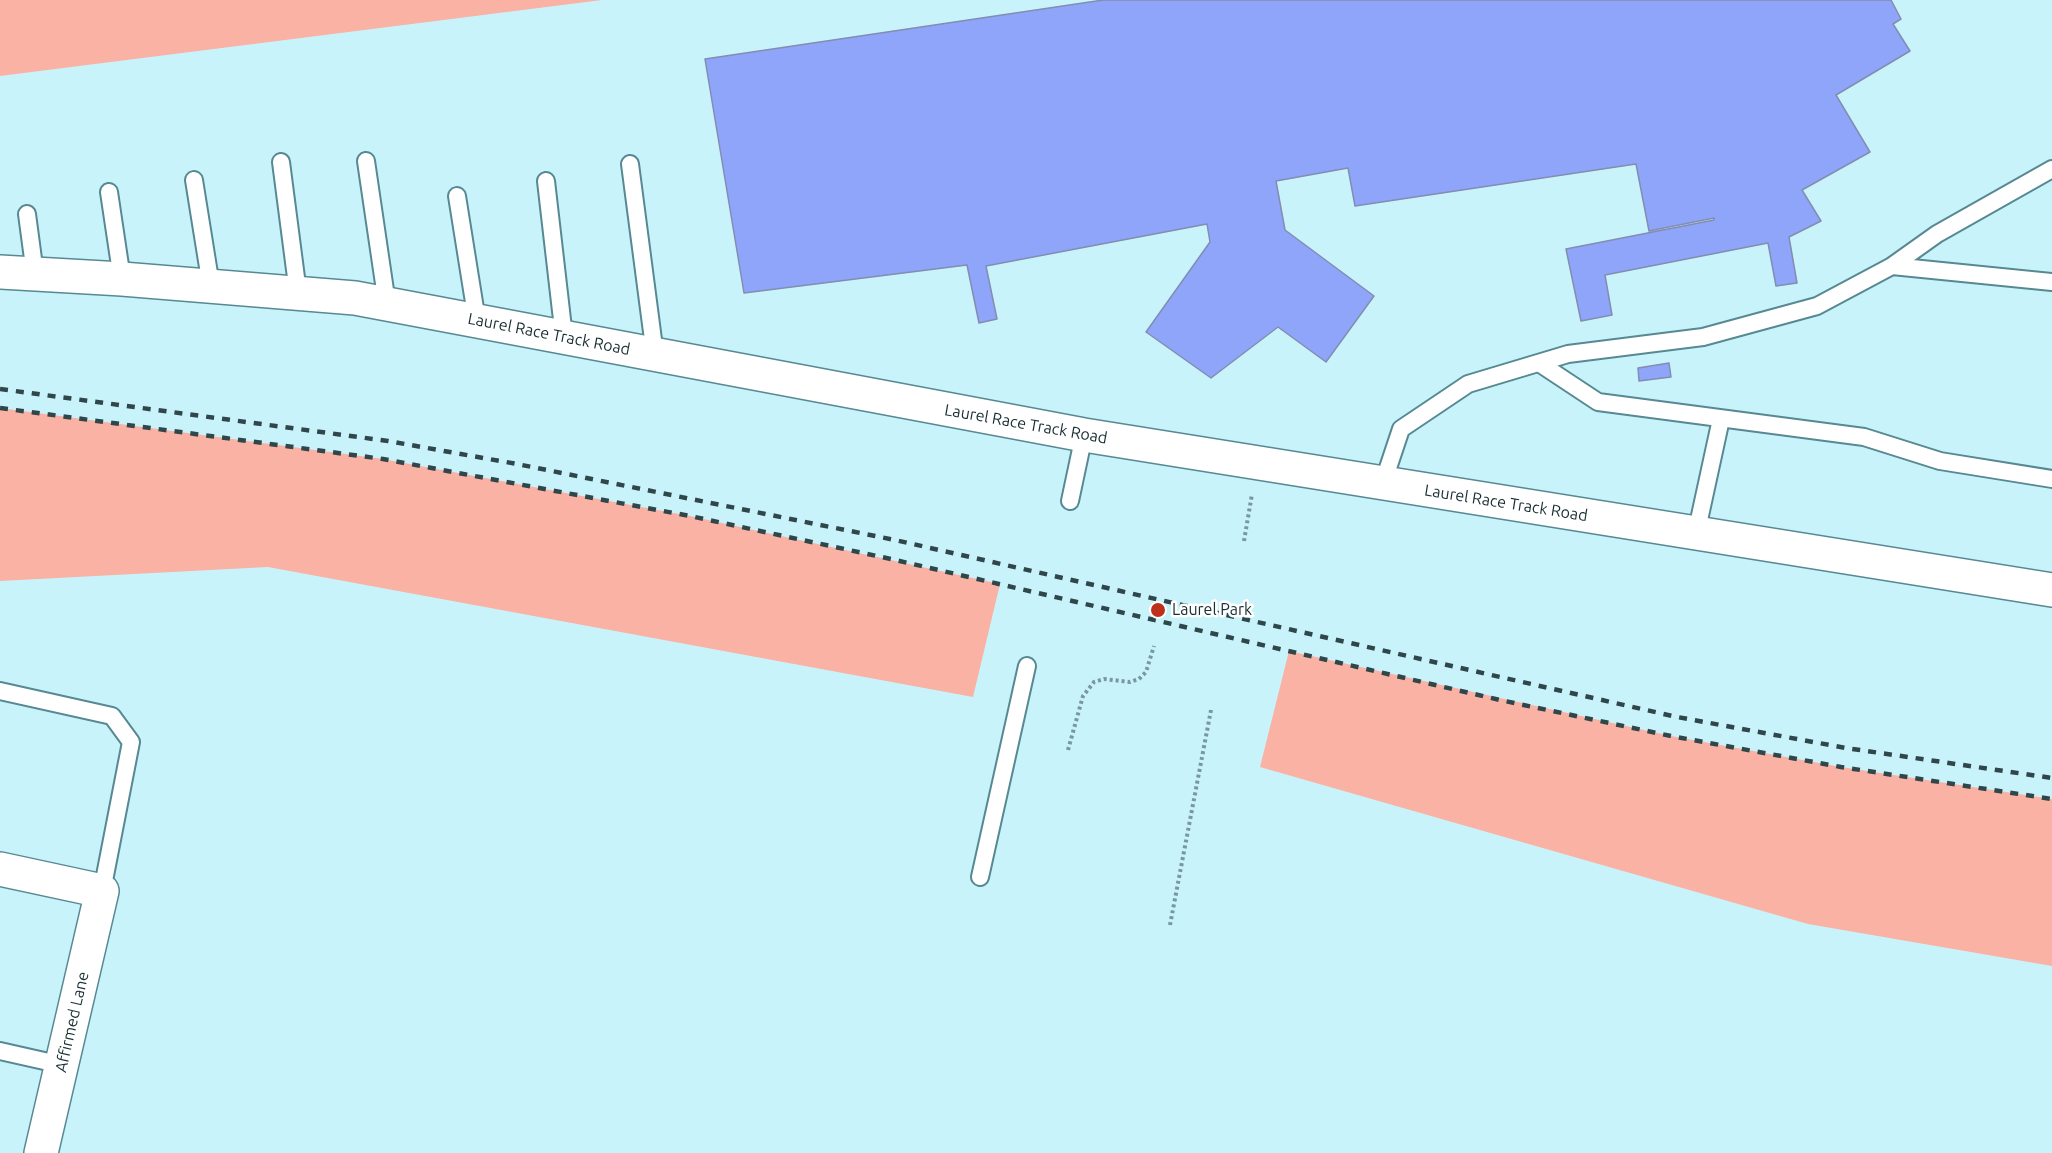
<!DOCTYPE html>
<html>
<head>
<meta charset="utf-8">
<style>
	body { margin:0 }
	canvas { display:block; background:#c9f3fb }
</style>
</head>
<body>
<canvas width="2052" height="1153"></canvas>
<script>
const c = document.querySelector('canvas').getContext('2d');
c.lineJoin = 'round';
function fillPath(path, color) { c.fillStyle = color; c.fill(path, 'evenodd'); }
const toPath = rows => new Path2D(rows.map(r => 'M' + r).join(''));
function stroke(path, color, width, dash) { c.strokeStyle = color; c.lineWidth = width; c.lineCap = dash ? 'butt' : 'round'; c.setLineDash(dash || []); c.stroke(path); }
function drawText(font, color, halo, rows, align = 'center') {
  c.font = font + ' Ubuntu,sans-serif'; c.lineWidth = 5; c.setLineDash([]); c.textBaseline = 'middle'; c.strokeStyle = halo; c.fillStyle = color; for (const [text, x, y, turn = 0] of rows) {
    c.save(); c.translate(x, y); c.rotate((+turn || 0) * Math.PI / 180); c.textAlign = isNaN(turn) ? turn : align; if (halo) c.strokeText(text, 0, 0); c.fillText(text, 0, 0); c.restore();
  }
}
fillPath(toPath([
	[0,0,602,0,0,76],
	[0,408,383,459,690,516,1000,584,973,697,268,567,0,581],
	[1289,651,1671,736,1841,767,2052,799,2052,966,1808,924,1260,767]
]), '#fab2a4');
const building = toPath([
	[1103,0,1891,0,1901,19,1893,24,1910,51,1836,95,1870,152,1802,190,1821,221,1789,237,1797,283,1776,286,1768,243,1605,275,1612,315,1581,321,1566,249,1714,220,1714,218,1649,231,1636,164,1355,206,1348,168,1276,181,1285,230,1374,296,1326,362,1278,327,1211,378,1146,332,1210,242,1207,224,986,266,997,319,979,323,967,265,744,293,705,59,1103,0],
	[1669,363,1671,377,1639,381,1638,368,1669,363]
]);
fillPath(building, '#8ea5f9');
stroke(building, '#828db1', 1.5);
const lane = toPath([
	[366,161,387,304],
	[281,162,298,293],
	[630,164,655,355],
	[194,180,211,286],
	[546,181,564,337],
	[109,192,122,279],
	[457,196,477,321],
	[27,214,35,274],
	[1892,266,1937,234,2052,169],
	[1539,363,1598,402,1864,437,1940,461,2052,479],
	[1383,483,1401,429,1468,384,1568,354,1703,337,1817,306,1892,266,2052,282],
	[1070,501,1084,435],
	[1696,534,1721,419],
	[0,691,112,716,131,742,102,891],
	[980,877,1027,666],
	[0,1051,62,1065]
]);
const street = toPath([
	[0,272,122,279,355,298,1084,435,2052,590],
	[0,869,102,891,41,1153]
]);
stroke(lane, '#578993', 20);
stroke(street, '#578993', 36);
stroke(toPath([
	[1244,541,1252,494],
	[1068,750,1083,696,1094,682,1104,679,1130,682,1139,679,1146,672,1154,646],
	[1170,925,1211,710]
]), '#78989f', 4, [3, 3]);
stroke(lane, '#fff', 16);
stroke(street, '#fff', 33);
stroke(toPath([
	[0,389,388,441,517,464,895,540,1677,717,1846,748,2052,778],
	[0,408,383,459,690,516,891,559,1500,700,1671,736,1841,767,2052,799]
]), '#2f474b', 4.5, [8, 8]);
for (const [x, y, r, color] of [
	[1158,610,8,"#bc301c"]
]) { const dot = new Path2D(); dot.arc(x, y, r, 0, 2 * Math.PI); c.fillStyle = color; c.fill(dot); stroke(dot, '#fff', 2); }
drawText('16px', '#192e32', '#fff', [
	["Laurel Race Track Road",549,334,11],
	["Laurel Race Track Road",1026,424,10],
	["Laurel Race Track Road",1506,503,9],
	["Affirmed Lane",72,1022,-77]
]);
drawText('16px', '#192e32', '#fff', [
	["Laurel Park",1172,610]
], 'left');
</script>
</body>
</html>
